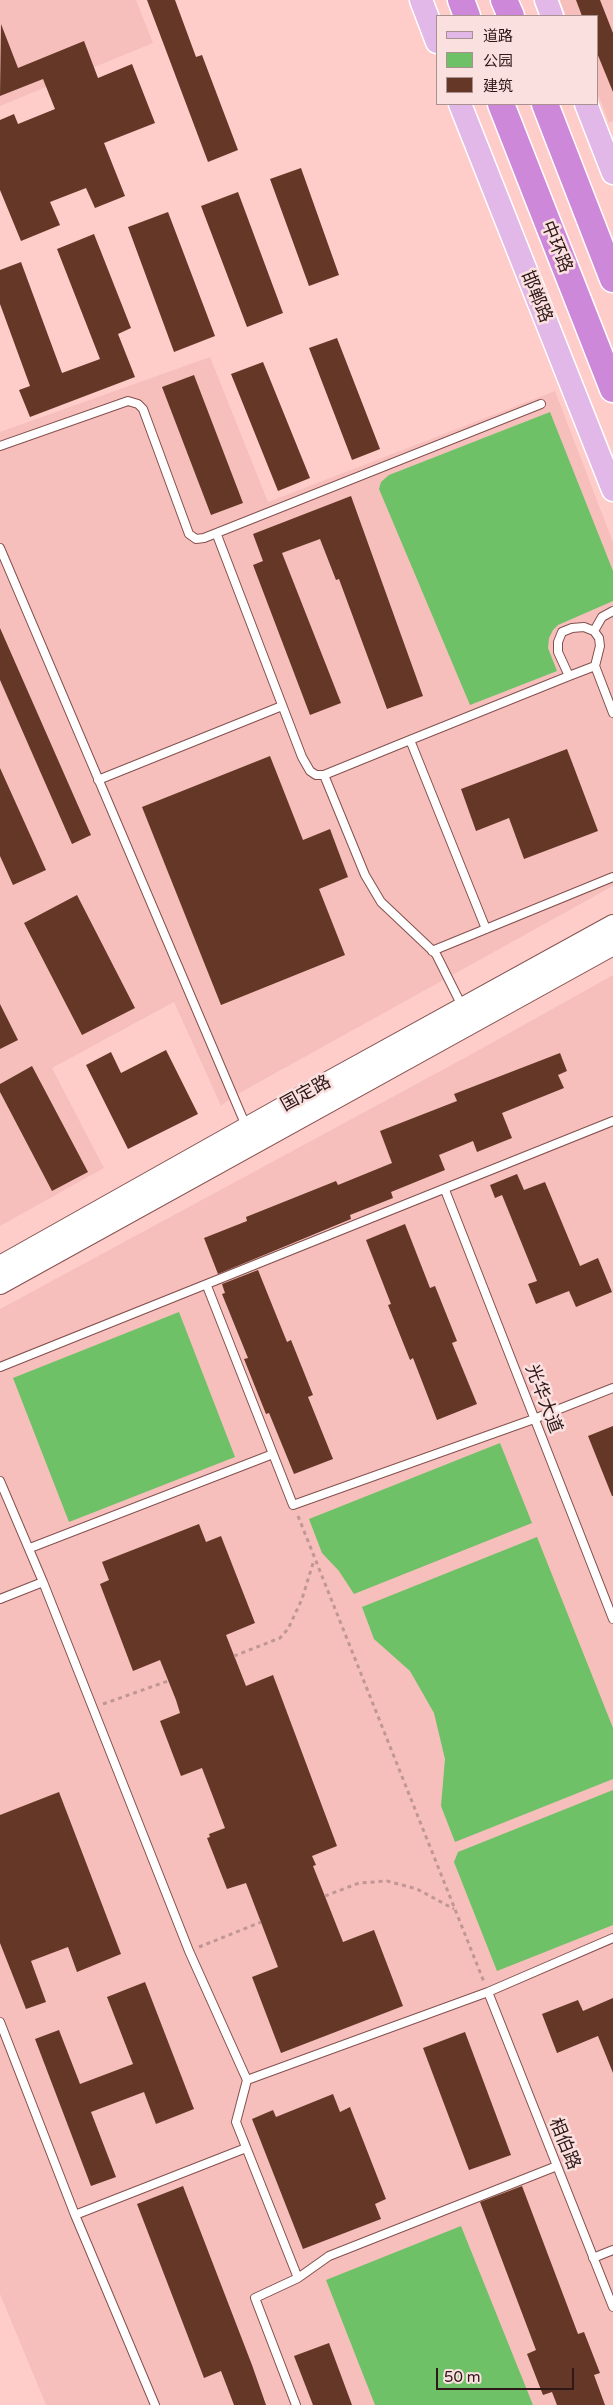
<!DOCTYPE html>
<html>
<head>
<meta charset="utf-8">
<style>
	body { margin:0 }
	#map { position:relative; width:613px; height:2405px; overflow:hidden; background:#fecdca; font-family:"Varela Round","Noto Sans SC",sans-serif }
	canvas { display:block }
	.legend { position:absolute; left:436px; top:15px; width:162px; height:90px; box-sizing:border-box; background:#fae1e0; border:1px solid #a99190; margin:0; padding:6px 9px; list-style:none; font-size:15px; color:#2f1918 }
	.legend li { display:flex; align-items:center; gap:10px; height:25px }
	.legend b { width:25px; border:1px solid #a99190 }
	.scale { position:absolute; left:436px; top:2368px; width:138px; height:22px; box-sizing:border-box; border:2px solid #2f1918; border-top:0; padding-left:6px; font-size:15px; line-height:18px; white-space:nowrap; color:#2f1918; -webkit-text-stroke:4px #fae1e0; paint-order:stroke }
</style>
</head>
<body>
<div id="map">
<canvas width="613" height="2405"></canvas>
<ul class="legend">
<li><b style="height:6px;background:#e2b8e8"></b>道路</li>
<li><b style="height:14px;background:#6ec166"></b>公园</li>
<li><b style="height:14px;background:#643726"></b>建筑</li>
</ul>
<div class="scale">50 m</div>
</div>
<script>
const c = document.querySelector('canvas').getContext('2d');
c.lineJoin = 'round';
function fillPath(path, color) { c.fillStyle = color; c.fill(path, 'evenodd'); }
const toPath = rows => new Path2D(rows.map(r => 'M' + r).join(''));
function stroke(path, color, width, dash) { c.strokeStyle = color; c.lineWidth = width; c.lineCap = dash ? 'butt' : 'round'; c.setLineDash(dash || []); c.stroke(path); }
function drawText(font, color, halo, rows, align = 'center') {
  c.font = font + ' "Varela Round","Noto Sans SC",sans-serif'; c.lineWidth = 5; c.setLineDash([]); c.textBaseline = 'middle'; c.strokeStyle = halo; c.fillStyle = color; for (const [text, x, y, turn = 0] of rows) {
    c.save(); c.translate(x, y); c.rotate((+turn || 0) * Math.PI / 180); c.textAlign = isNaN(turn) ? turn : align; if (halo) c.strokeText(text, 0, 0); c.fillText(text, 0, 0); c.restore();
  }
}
fillPath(toPath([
	[0,0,136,0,153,43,0,106],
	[560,0,613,0,613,121,609,123,597,92,597,16,566,16],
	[210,357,268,502,555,391,613,542,613,886,234,1096,221,1106,174,1002,52,1068,104,1168,0,1226,0,432],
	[613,975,613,2405,46,2405,0,2294,0,1309,470,1055]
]), '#f6bfbc');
fillPath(toPath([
	[550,412,613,571,613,601,558,625,553,630,549,638,548,648,557,671,470,705,379,489,381,482,389,475],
	[179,1312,235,1457,69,1522,13,1378],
	[500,1443,532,1523,354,1594,339,1571,322,1553,309,1519],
	[537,1537,613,1728,613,1779,455,1842,441,1806,445,1759,434,1713,410,1671,374,1639,362,1607],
	[613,1790,613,1925,497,1971,454,1862,458,1852],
	[461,2226,533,2405,375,2405,326,2280]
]), '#6ec166');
fillPath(toPath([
	[147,0,175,0,196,57,202,55,238,150,208,162],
	[576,0,600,0,613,33,613,92,597,53,597,16,582,16],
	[1,24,18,68,84,41,98,78,132,64,155,123,104,143,125,196,95,208,86,188,50,202,60,225,21,241,0,190,0,120,14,114,18,124,55,109,43,79,0,96],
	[301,168,339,275,309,286,270,179],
	[238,192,283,313,247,327,201,206],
	[168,212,215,336,174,352,128,227],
	[94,234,131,328,118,334,135,377,30,417,19,390,30,386,0,304,0,270,21,262,62,373,100,359,57,249],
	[337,338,380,449,352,460,309,348],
	[263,362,310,478,278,491,231,374],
	[194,375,243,503,211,515,162,387],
	[351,496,423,696,387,709,339,579,336,580,320,539,282,553,341,703,310,715,253,565,263,561,253,534],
	[0,628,91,835,72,844,0,680],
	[567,749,598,831,524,859,509,818,476,831,461,789],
	[270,756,303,840,330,829,348,877,319,889,345,955,221,1005,142,807],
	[0,768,46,870,13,885,0,856],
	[77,895,135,1008,82,1035,24,923],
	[0,1004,18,1040,0,1049],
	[166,1050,198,1114,128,1149,86,1065,111,1052,121,1073],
	[560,1053,567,1071,558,1075,564,1088,502,1113,512,1138,477,1152,473,1141,439,1155,445,1170,391,1192,393,1198,350,1215,351,1219,218,1274,204,1238,247,1221,246,1217,336,1181,338,1185,392,1163,380,1131,457,1101,454,1094],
	[32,1066,88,1172,52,1191,0,1092,0,1084],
	[517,1174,524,1190,545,1182,580,1266,598,1258,612,1292,576,1307,569,1291,536,1304,528,1284,537,1281,502,1195,495,1198,490,1185],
	[405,1224,430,1288,435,1286,457,1341,452,1343,477,1404,437,1420,413,1358,410,1360,388,1305,391,1304,366,1240],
	[258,1270,287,1342,291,1340,313,1395,308,1397,333,1459,294,1474,269,1413,266,1414,244,1359,248,1358,222,1294,225,1293,222,1284],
	[613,1426,613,1496,612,1496,588,1436],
	[199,1524,206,1542,221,1536,255,1623,226,1635,246,1686,273,1675,337,1846,312,1856,316,1865,313,1866,343,1942,374,1930,403,2006,281,2053,252,1977,278,1967,246,1883,227,1889,207,1838,210,1837,209,1834,225,1828,202,1768,181,1776,160,1721,180,1713,176,1700,160,1660,133,1671,100,1584,109,1580,102,1562],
	[59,1792,121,1954,77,1972,68,1947,31,1961,46,2002,26,2009,0,1943,0,1815],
	[145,1982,194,2109,156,2124,144,2092,91,2112,116,2177,91,2186,35,2039,59,2030,80,2084,133,2064,107,1997],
	[613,1998,613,2073,598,2036,557,2053,542,2014,578,2000,583,2011],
	[465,2032,511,2155,469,2170,423,2048],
	[333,2094,340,2112,350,2107,386,2199,375,2204,381,2219,303,2249,252,2119,273,2110,276,2117],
	[183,2186,252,2365,266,2405,234,2405,221,2371,204,2378,137,2204],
	[522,2186,578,2334,584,2332,600,2373,594,2375,605,2405,557,2405,552,2392,543,2395,527,2354,536,2350,480,2202],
	[329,2343,352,2405,313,2405,294,2356]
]), '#643726');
const lane = toPath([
	[0,446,128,401,138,404,143,409,189,534,196,539,204,538,541,404],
	[217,535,302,757,310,771,316,775,324,775,410,740,569,676,595,666,600,646,599,638,594,631,584,627,572,628,562,632,558,642,558,652,569,676],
	[0,548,246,1126],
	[594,631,602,617,613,611],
	[595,666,613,713],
	[410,740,486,929],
	[324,775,365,875,381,902,436,954,462,1006],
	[98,780,282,706],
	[432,951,613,877],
	[445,1190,613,1619],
	[207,1286,293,1505,534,1419,613,1388],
	[0,1367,613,1121],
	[0,1481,43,1582,189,1951,247,2080,236,2122,298,2278,255,2298,296,2405],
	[30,1548,273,1454],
	[0,1599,43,1582],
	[488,1992,613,2307],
	[0,2022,75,2215,155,2405],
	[247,2080,488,1992,613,1938],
	[75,2215,246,2148],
	[593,2258,613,2250],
	[298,2278,329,2256,557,2166]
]);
const secondary = toPath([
	[0,1266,324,1084,613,925],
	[0,1284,613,945]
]);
const primary = toPath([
	[421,0,437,42],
	[546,0,552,16],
	[460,104,613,490],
	[586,104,613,173]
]);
const highway = toPath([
	[461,0,467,16],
	[504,0,511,16],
	[501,104,613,389],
	[545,104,613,279]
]);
stroke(lane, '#84504e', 10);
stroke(secondary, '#84504e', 22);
stroke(primary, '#fff', 25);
stroke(highway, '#fff', 29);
stroke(toPath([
	[298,1516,484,1982],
	[234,1656,280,1638,288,1629,302,1599,314,1560],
	[103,1704,168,1681],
	[325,1896,359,1883,387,1881,417,1889,454,1909],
	[199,1947,261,1922]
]), '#c09795', 3, [4, 4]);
stroke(lane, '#fff', 8);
stroke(secondary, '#fff', 20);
stroke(primary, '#e2b8e8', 22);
stroke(highway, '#ce88d9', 26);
drawText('18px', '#2f1918', '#fae1e0', [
	["中环路",556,247,68],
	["邯郸路",536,297,68],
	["国定路",306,1094,-29],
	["光华大道",543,1399,69],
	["相伯路",564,2144,68]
]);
</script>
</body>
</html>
